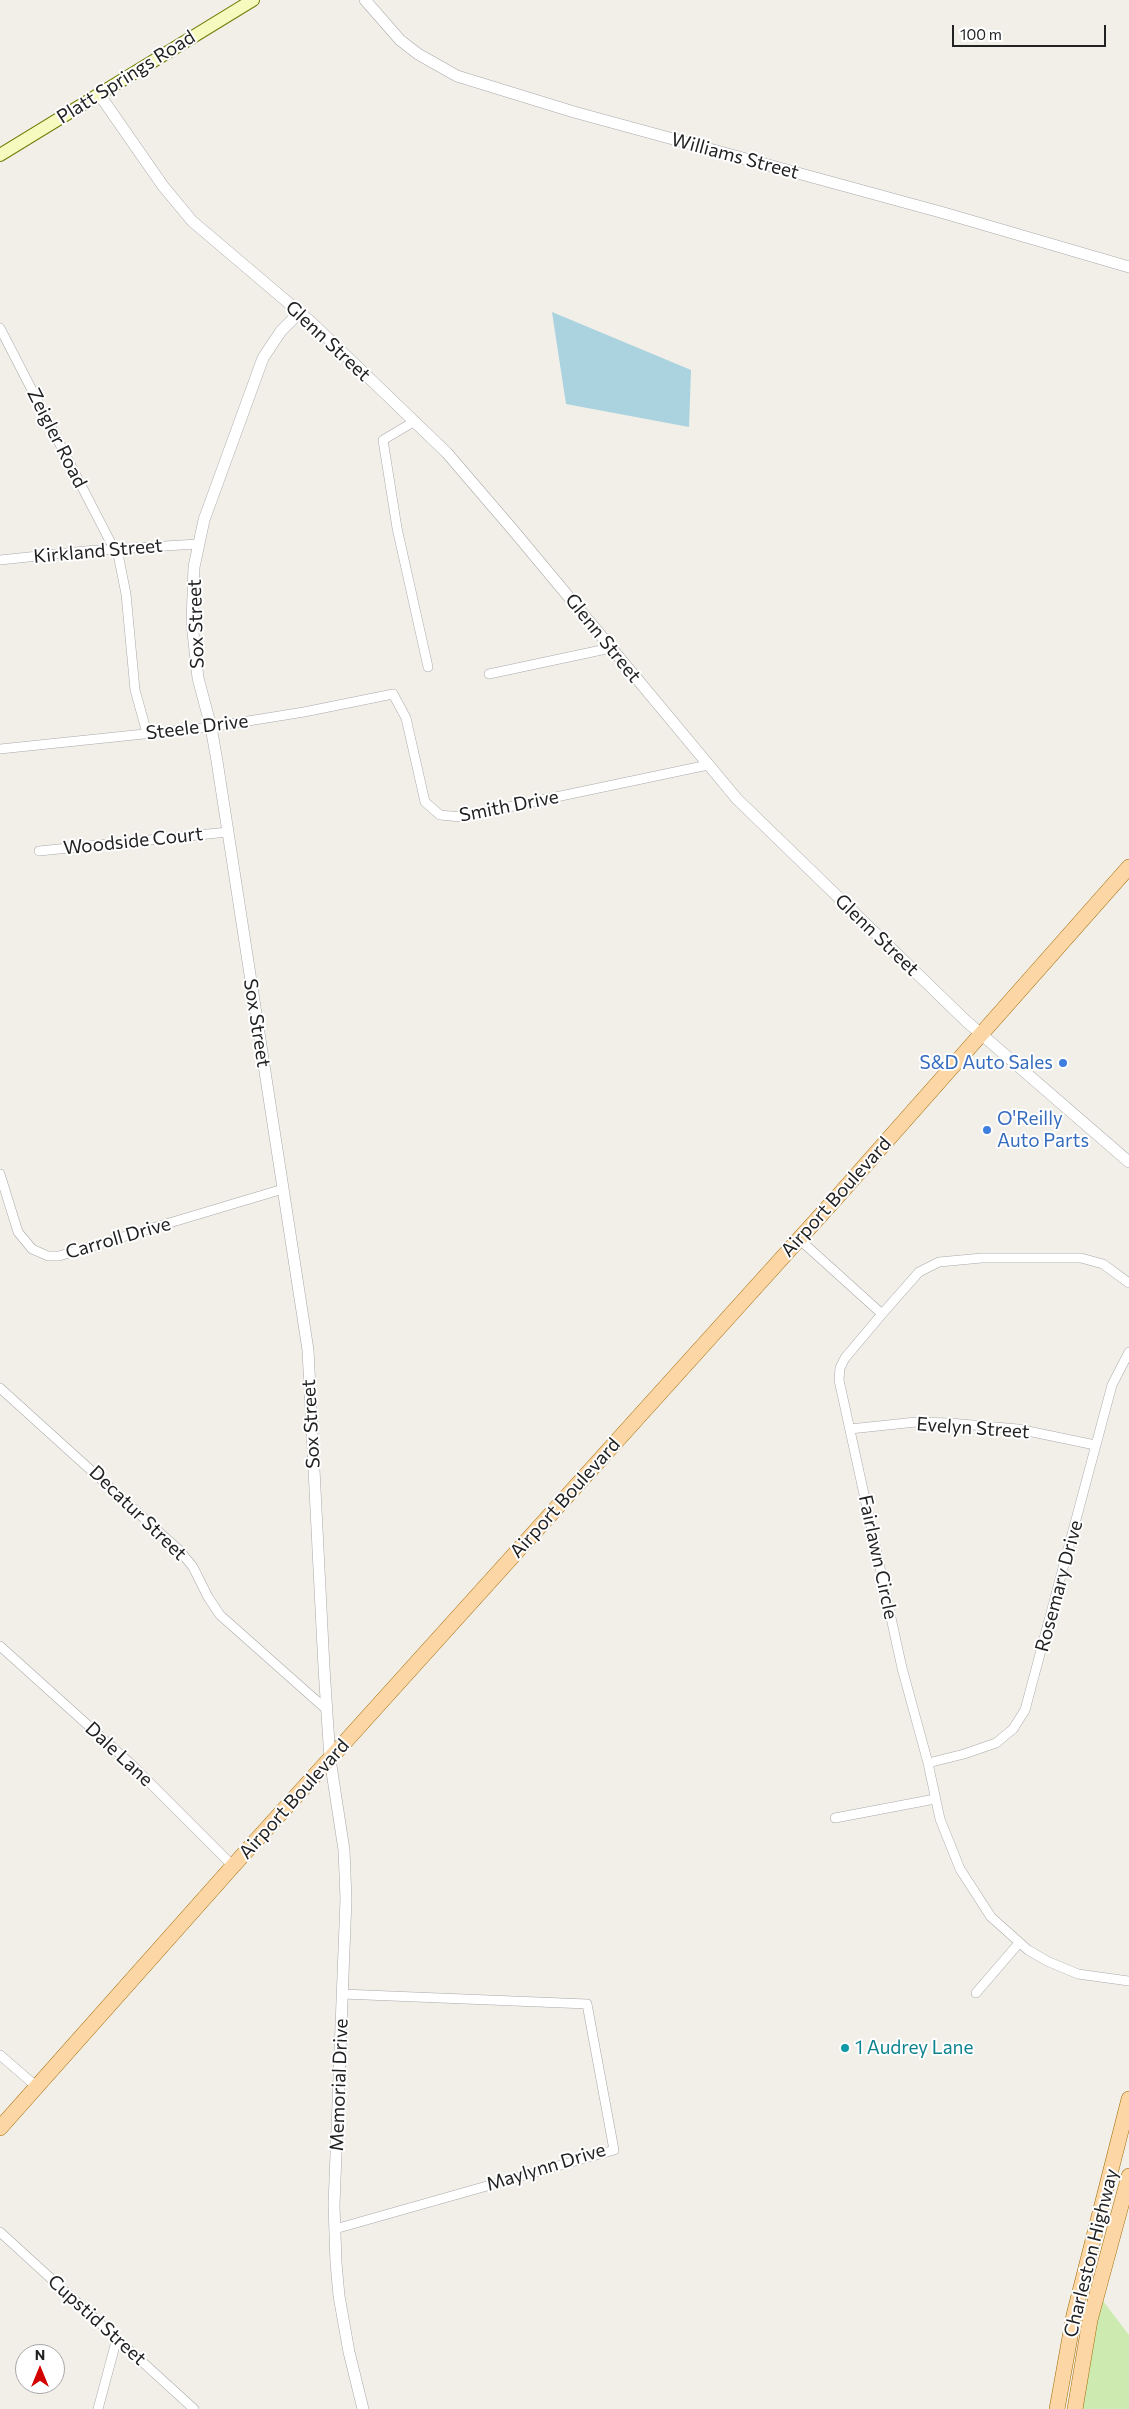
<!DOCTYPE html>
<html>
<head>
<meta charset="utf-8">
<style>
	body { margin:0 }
	#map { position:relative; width:1129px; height:2409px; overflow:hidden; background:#f2efe9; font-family:Commissioner,sans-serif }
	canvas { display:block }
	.north { position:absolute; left:15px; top:2344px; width:50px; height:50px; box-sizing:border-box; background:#fff; border:1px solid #a7a7a7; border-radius:50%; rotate:0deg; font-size:14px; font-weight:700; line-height:20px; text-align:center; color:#222 }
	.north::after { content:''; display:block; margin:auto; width:18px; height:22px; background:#d40000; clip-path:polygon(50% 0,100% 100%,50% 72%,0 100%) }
	.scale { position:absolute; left:952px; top:25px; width:154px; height:22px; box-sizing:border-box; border:2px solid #222; border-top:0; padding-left:6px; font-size:15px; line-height:18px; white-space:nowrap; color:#222; -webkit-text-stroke:4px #fff; paint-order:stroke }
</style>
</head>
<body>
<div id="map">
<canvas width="1129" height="2409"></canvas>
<div class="north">N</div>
<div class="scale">100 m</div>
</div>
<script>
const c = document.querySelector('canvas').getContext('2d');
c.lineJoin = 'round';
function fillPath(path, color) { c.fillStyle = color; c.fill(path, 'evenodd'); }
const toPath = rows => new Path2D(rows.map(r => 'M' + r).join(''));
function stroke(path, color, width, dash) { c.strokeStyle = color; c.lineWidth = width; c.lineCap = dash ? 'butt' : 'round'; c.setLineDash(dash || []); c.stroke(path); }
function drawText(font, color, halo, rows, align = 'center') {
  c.font = font + ' Commissioner,sans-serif'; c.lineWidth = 4; c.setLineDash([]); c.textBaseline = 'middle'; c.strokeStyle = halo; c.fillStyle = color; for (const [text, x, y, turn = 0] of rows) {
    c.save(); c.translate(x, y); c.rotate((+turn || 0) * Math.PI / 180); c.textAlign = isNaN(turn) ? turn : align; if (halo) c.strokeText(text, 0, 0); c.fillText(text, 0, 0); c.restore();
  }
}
fillPath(toPath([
	[1097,2293,1129,2335,1129,2409,1075,2409]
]), '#cdebb0');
fillPath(toPath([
	[552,312,691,370,689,427,566,404]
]), '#aad3df');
const minor = toPath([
	[0,328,114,549],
	[415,421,383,440,397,528,428,667],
	[117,549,126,594,135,690,147,733],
	[0,560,85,551,197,544],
	[489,674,611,648],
	[0,749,211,727,304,712,393,694,406,718,425,802,440,815,461,817,708,765],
	[39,851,228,832],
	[0,1174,18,1232,32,1249,48,1256,59,1256,283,1189],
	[799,1239,882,1314],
	[1129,1283,1103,1264,1081,1258,982,1258,939,1262,919,1272,882,1314,845,1358,840,1368,839,1380,902,1668,928,1763,940,1819,960,1869,991,1917,1028,1950,1047,1961,1078,1974,1129,1981],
	[0,1388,179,1550,193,1567,208,1597,220,1615,327,1710],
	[850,1429,916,1422,950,1423,1018,1429,1095,1445],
	[0,1646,131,1764,233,1866],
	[928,1763,964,1754,996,1743,1013,1729,1025,1710,1112,1385,1129,1352],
	[835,1818,935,1799],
	[976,1993,1019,1943],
	[0,2055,37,2087],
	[335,2229,614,2150,587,2004,342,1994],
	[0,2232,194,2409],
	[98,2409,117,2338]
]);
const tertiary = toPath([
	[365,0,400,40,418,54,457,76,574,112,944,213,1129,267],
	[99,94,163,186,192,221,311,322,447,453,513,530,737,799,966,1021,1129,1162],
	[299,313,281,331,263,358,204,520,194,567,192,623,198,678,211,727,217,761,308,1350,324,1668,330,1759,344,1850,346,1899,334,2205,336,2263,339,2296,349,2352,363,2409]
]);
const secondary = toPath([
	[0,155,253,0]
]);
const primary = toPath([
	[0,2128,233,1866,838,1196,1129,867],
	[1057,2409,1074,2315,1129,2099],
	[1075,2409,1090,2320,1129,2176]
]);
stroke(minor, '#a9a9a9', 10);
stroke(tertiary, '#a9a9a9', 12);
stroke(secondary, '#707d05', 14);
stroke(primary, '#a06b00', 16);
stroke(minor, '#fff', 9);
stroke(tertiary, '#fff', 11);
stroke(secondary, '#f7fabf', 12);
stroke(primary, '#fcd6a4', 15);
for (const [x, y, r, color] of [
	[1063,1063,5,"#3f7fe0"],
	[987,1130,5,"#3f7fe0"],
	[845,2048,5,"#0f9aa8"]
]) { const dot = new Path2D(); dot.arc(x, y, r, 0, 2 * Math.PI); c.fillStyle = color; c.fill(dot); stroke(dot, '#fff', 2); }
drawText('19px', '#222', '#fff', [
	["Platt Springs Road",126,77,-32],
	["Williams Street",735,156,15],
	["Glenn Street",328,341,43],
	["Zeigler Road",57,438,63],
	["Kirkland Street",98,551,-5],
	["Sox Street",196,624,-92],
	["Glenn Street",603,638,51],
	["Steele Drive",197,727,-7],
	["Smith Drive",509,806,-11],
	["Woodside Court",133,841,-6],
	["Glenn Street",877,935,44],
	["Sox Street",257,1023,81],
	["Airport Boulevard",836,1197,-48],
	["Carroll Drive",118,1238,-16],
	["Sox Street",311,1424,-93],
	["Evelyn Street",973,1428,4],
	["Airport Boulevard",565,1498,-48],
	["Decatur Street",138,1513,44],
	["Fairlawn Circle",878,1557,78],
	["Rosemary Drive",1059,1586,-75],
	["Dale Lane",119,1754,43],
	["Airport Boulevard",294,1799,-48],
	["Memorial Drive",339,2085,-88],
	["Maylynn Drive",546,2167,-17],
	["Charleston Highway",1091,2253,-76],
	["Cupstid Street",97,2320,42]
]);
drawText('19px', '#366cbe', '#fff', [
	["S&D Auto Sales",1053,1063],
	["O'Reilly",997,1119,"left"],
	["Auto Parts",997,1141,"left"]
], 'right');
drawText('19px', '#0d838f', '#fff', [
	["1 Audrey Lane",855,2048]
], 'left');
</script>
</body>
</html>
